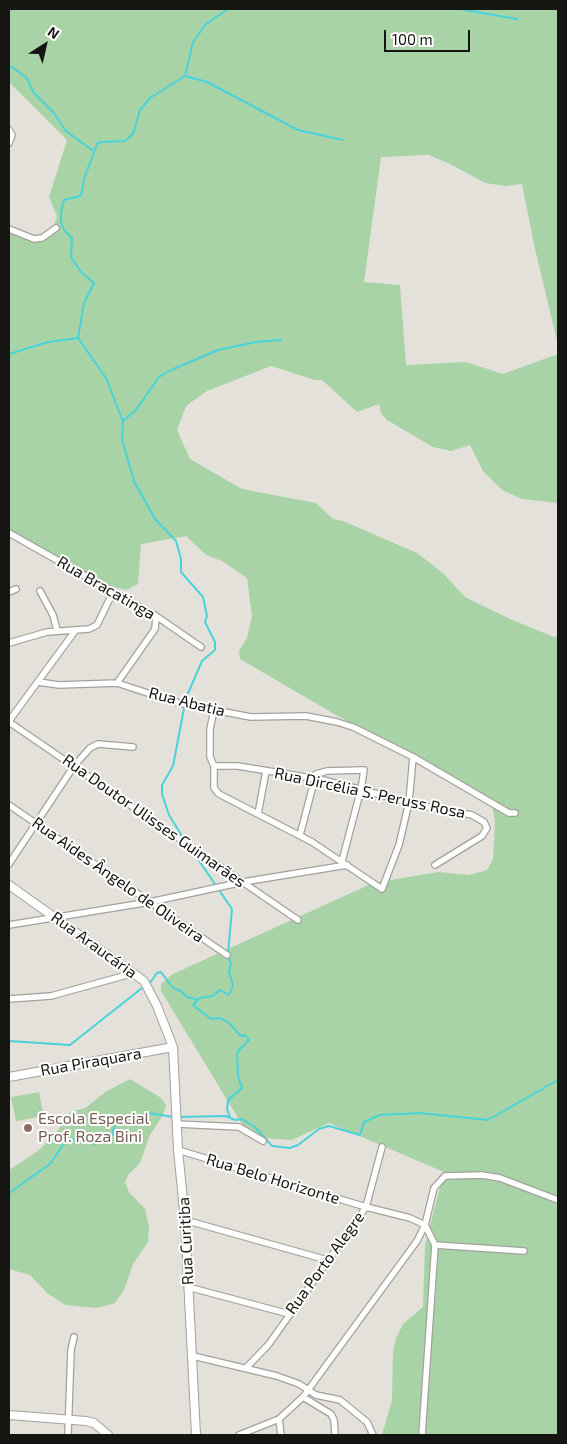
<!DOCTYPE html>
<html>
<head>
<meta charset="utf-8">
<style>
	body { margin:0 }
	#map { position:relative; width:567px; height:1444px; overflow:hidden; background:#e4e1db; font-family:"Exo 2",sans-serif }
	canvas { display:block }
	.frame { position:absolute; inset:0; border:10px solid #151512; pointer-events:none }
	.north { position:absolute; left:20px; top:20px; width:50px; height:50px; -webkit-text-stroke:4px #fff; paint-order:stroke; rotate:35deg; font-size:14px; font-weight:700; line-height:20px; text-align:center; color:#151512 }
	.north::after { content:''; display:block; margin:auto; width:18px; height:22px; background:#151512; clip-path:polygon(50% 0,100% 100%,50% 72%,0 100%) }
	.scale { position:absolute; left:384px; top:30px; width:86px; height:22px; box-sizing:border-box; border:2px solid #151512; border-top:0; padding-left:6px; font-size:15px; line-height:18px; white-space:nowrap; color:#151512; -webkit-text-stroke:4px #fff; paint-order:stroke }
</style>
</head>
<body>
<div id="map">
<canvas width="567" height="1444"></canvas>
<div class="frame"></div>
<div class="north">N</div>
<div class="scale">100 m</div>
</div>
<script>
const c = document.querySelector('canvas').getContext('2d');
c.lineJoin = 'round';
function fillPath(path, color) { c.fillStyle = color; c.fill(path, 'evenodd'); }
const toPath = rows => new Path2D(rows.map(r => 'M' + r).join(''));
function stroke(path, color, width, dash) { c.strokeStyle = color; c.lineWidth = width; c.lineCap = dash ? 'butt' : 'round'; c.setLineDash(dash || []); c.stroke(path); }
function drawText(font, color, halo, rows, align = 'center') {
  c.font = font + ' "Exo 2",sans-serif'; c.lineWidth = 4; c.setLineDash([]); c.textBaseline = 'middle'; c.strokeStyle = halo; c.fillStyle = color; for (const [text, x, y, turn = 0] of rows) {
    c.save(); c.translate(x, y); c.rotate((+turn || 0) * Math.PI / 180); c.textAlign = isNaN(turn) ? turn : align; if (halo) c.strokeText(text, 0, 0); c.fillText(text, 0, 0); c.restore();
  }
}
fillPath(toPath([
	[9,9,558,9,558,345,535,249,522,184,505,186,485,183,452,165,429,155,381,157,364,282,400,285,406,365,466,362,503,374,558,354,558,503,522,499,502,490,483,471,470,445,451,451,433,447,387,420,381,413,379,404,357,412,322,380,315,380,271,366,207,391,186,406,177,430,190,459,242,489,316,503,333,519,343,521,417,553,443,573,465,597,510,619,554,637,558,635,558,1435,382,1435,392,1400,393,1352,396,1338,403,1324,423,1307,425,1245,444,1172,329,1123,292,1140,263,1138,246,1131,161,991,161,984,173,974,373,883,438,872,469,875,487,870,493,859,495,822,491,798,336,715,240,659,239,651,247,638,252,616,247,578,222,561,206,555,186,536,141,544,138,584,126,590,108,586,9,529,9,232,35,239,53,229,57,216,49,197,67,140,9,82],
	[130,1079,161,1098,166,1105,163,1115,150,1135,140,1163,129,1174,125,1182,129,1192,145,1209,149,1227,148,1242,133,1264,124,1290,115,1303,97,1308,65,1305,47,1293,30,1275,9,1269,9,1170,38,1151,56,1133,70,1112,85,1108,107,1091],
	[39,1092,44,1116,16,1121,11,1097]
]), '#a8d3a6');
stroke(toPath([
	[459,9,517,19],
	[9,65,27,78,33,92,53,112,66,131,92,150],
	[185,76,207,82,298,130,343,140],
	[9,354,48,342,78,338],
	[123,421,136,410,159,377,169,371,218,350,256,342,281,340],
	[184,839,169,815,162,794,162,785,173,766,186,698,202,661,215,650,215,642,205,622,207,616,203,597,181,572,181,559,176,541,155,519,134,481,122,440,123,421,106,378,78,338,84,303,94,283,81,272,71,257,72,238,64,230,61,222,61,213,64,200,80,196,82,192,84,179,97,144,101,142,125,141,133,134,140,110,150,98,185,76,193,42,206,24,228,9],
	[191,849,232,909,228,953],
	[228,957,231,963,229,972,233,985,229,995,220,990,213,996,200,998,193,1005,211,1019,220,1018,228,1022,241,1036,245,1035,249,1040,239,1050,237,1054,238,1077,242,1088,228,1100,227,1109,230,1117],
	[149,984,157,973,161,972,173,988,181,991,187,997,196,999,196,1002],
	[9,1041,70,1045,142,988],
	[178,1117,226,1116,235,1120,242,1119,256,1128,272,1146,290,1148,298,1145,319,1129,329,1126,360,1135,364,1122,380,1115,420,1113,488,1120,558,1080],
	[9,1193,50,1164,63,1145,70,1140,79,1139,95,1144,112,1135,115,1124,118,1121,149,1113,173,1117]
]), '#48d3db', 2);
const minor = toPath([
	[9,130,12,135,9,143],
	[9,229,34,239,42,238,56,228],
	[9,533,156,616,201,647],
	[40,591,53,615,57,630],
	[9,592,16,589],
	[9,643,47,632,89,629,97,625,113,592],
	[38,682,59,685,117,683,175,702,214,710,251,717,306,716,337,722,353,727,413,757,509,813,515,813],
	[117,683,155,629,156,616],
	[214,710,210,729,210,757,214,766,214,788,219,794,312,842,382,889,399,845,409,802,413,757],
	[9,721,75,631],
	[9,722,298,920],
	[214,766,238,766,323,780,429,807,472,815,484,822,487,828,482,836,435,865],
	[9,805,227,955],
	[258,814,266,771],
	[300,835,316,774,327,771,364,770,361,789,342,861],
	[9,864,74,766,90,748,98,744,133,747],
	[9,925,150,902,243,882,347,865],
	[9,999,51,996,134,973],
	[177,1124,239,1127,263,1141],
	[178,1150,366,1207,410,1218,425,1225],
	[185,1220,327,1260],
	[425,1225,435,1245,524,1251],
	[188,1287,289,1314],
	[193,1356,277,1376,299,1384,316,1395,340,1400,367,1422,373,1435],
	[246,1368,269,1344,366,1207,382,1147],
	[303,1397,331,1414,334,1420,335,1435],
	[279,1419,281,1435],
	[68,1435,71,1350,74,1337],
	[239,1435,279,1419,303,1397,417,1241,425,1225,434,1188,445,1176,482,1175,500,1178,558,1200],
	[422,1435,435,1245]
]);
const tertiary = toPath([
	[9,885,144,981,157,1006,173,1047,178,1150,185,1220,196,1435],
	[9,1077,173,1047],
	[9,1415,86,1421,94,1423,108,1435]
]);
stroke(minor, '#a3a19b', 8);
stroke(tertiary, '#a3a19b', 10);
stroke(minor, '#fff', 5.5);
stroke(tertiary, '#fff', 8);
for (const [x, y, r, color] of [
	[28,1128,5,"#8d6e63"]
]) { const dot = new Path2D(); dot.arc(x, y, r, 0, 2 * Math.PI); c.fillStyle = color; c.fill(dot); stroke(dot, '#fff', 2); }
drawText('16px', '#151512', '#fff', [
	["Rua Bracatinga",106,588,30],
	["Rua Abatia",187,702,14],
	["Rua Dircélia S. Peruss Rosa",370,793,12],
	["Rua Doutor Ulisses Guimarães",154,821,35],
	["Rua Aides Ângelo de Oliveira",118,880,35],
	["Rua Araucária",94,945,36],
	["Rua Piraquara",91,1062,-10],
	["Rua Belo Horizonte",273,1179,17],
	["Rua Curitiba",186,1241,-93],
	["Rua Porto Alegre",325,1263,-54]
]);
drawText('16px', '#785e54', '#fff', [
	["Escola Especial",38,1119],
	["Prof. Roza Bini",38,1137]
], 'left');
</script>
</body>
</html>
